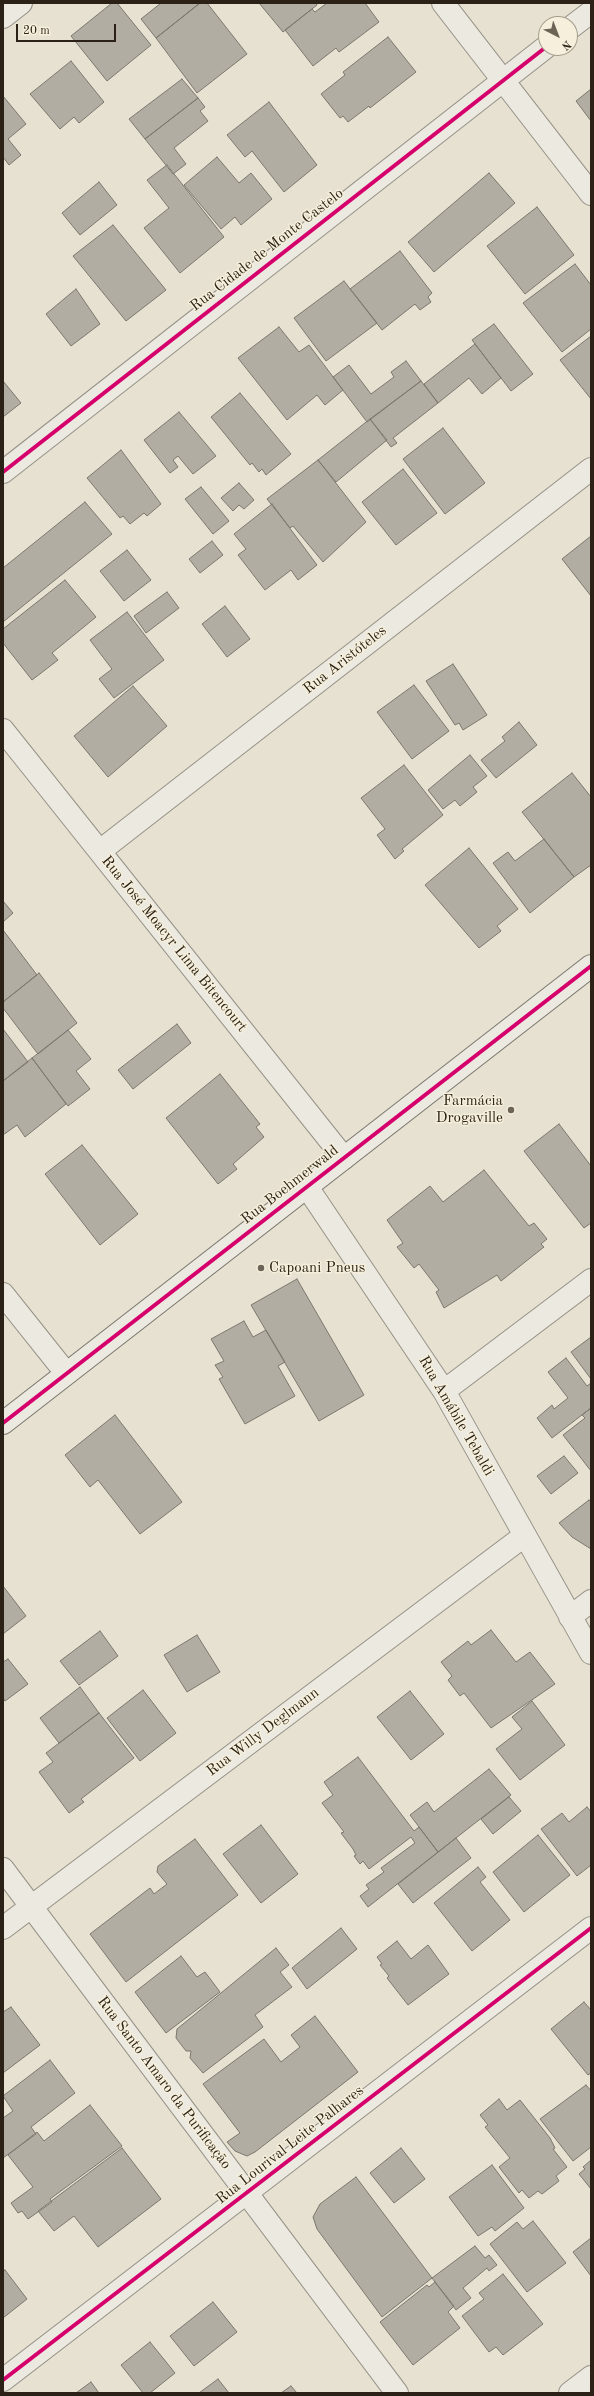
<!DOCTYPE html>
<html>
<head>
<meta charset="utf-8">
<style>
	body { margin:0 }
	#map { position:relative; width:594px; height:2396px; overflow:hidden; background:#e6e1d0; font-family:"Old Standard TT",serif }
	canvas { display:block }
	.frame { position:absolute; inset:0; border:4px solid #2c2116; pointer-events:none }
	.north { position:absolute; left:538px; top:16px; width:40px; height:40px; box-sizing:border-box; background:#f5efdb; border:1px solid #a59d8c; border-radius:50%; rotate:138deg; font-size:11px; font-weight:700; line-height:16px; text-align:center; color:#2c2116 }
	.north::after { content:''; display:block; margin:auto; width:14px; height:18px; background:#6d6457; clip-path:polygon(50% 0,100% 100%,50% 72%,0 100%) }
	.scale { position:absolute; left:16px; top:24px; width:100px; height:18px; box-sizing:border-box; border:2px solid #2c2116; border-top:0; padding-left:5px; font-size:12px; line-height:14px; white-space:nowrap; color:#2c2116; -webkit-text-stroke:3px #f5efdb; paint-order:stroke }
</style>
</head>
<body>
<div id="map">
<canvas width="594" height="2396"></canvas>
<div class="frame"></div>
<div class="north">N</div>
<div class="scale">20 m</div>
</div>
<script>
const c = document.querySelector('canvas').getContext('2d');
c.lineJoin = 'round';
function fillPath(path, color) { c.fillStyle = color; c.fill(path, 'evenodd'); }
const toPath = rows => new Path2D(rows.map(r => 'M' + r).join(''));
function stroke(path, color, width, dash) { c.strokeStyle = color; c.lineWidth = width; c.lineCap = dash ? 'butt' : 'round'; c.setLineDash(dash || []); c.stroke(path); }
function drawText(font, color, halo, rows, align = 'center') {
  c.font = font + ' "Old Standard TT",serif'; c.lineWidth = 3; c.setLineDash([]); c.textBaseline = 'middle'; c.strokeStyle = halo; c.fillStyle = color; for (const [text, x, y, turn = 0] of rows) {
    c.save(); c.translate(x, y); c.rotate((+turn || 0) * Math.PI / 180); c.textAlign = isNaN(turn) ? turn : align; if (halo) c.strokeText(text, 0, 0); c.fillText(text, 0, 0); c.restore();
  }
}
const building = toPath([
	[112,3,117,3,151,45,107,81,71,36,112,3],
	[161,3,200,3,156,38,141,19,161,3],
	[200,3,207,3,247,54,197,93,156,38,200,3],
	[259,3,316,3,317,5,283,32,259,3],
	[327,3,365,3,379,22,339,52,336,48,313,66,285,30,312,9,315,12,327,3],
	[388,37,416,72,370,108,369,106,348,122,343,116,340,118,321,94,345,75,343,72,388,37],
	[71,61,104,102,79,123,74,117,60,129,30,94,71,61],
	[182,79,198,98,145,139,129,119,182,79],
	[591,89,591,121,576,101,591,89],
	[3,96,26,124,8,139,21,155,9,165,3,157,3,96],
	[198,98,205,107,200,111,208,121,174,148,186,164,173,174,145,139,198,98],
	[269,102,317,165,284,192,252,151,245,157,227,135,269,102],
	[217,157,239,183,251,173,272,199,241,225,235,217,221,229,184,185,217,157],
	[167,165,224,237,180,273,144,228,169,208,147,180,167,165],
	[489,173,515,203,434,272,408,242,489,173],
	[99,182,117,205,80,235,62,213,99,182],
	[537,207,574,255,525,294,487,246,537,207],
	[113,225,166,290,126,321,73,256,113,225],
	[400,251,432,293,428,297,431,302,420,310,415,304,382,330,350,289,400,251],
	[575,264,591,285,591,329,562,352,523,303,575,264],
	[344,281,377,323,326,361,294,318,344,281],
	[76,289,100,324,71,346,46,314,76,289],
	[494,324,533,374,511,391,472,340,494,324],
	[279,327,299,352,309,345,343,390,325,405,317,395,287,420,238,358,279,327],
	[591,336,591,399,560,360,591,336],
	[475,344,501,378,482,394,469,378,438,403,424,384,475,344],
	[406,361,421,381,367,422,333,377,349,365,371,394,394,377,391,372,406,361],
	[3,381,21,403,3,417,3,381],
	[421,381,438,403,393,438,397,443,391,447,370,419,421,381],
	[240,393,291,454,266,475,262,469,259,472,252,463,250,465,211,417,240,393],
	[179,412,216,456,193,474,178,456,173,460,178,467,170,473,144,440,179,412],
	[370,419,387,440,336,482,318,460,370,419],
	[443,428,485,483,445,514,403,459,443,428],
	[121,450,161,504,147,516,144,513,130,524,123,516,120,518,87,478,121,450],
	[318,460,366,522,323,562,293,526,290,528,267,499,318,460],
	[403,469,437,513,396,545,362,502,403,469],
	[239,483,254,500,244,509,239,505,233,511,221,498,239,483],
	[201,487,229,521,213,534,185,499,201,487],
	[85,502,112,534,3,622,3,568,85,502],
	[272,504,317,565,298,580,291,570,265,590,238,555,246,549,234,534,272,504],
	[591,536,591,596,562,559,591,536],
	[212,541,223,555,200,573,189,559,212,541],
	[127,550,151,580,124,601,100,571,127,550],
	[65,580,96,617,52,653,58,660,32,680,3,643,3,629,65,580],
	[167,592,179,608,146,633,134,616,167,592],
	[225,606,250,639,227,657,202,624,225,606],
	[127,612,164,660,114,698,99,679,112,669,90,640,127,612],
	[453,664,487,715,463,730,459,723,455,725,426,681,453,664],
	[414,685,449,731,412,759,377,712,414,685],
	[133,686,167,726,108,777,74,736,133,686],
	[519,722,537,745,496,778,481,760,505,741,502,737,519,722],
	[470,755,487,776,473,787,477,792,460,806,455,800,443,809,428,790,470,755],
	[404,765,443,815,402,849,404,851,395,859,377,835,385,829,361,798,404,765],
	[572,773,591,797,591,865,574,877,522,812,572,773],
	[544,839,574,877,530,913,493,863,508,852,515,861,544,839],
	[469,848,518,909,497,926,501,931,479,948,425,885,469,848],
	[3,901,13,913,3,922,3,901],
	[3,930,37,975,3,1002,3,930],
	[39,973,77,1023,38,1054,3,1008,3,1002,39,973],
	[177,1024,191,1043,133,1089,118,1070,177,1024],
	[3,1029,28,1062,3,1081,3,1029],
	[68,1030,91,1059,76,1071,90,1089,68,1106,32,1058,68,1030],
	[32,1058,66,1104,25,1137,17,1125,3,1135,3,1081,32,1058],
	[220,1074,260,1124,256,1127,264,1137,233,1164,237,1169,218,1184,166,1118,220,1074],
	[559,1124,591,1166,591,1223,584,1228,524,1151,559,1124],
	[82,1145,138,1214,100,1245,45,1174,82,1145],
	[484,1170,529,1226,534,1223,547,1239,541,1244,544,1247,501,1281,497,1275,444,1308,436,1292,439,1290,419,1264,414,1268,397,1247,403,1243,387,1220,430,1186,443,1202,484,1170],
	[297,1279,364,1395,319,1421,251,1305,297,1279],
	[244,1321,253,1337,266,1330,285,1362,278,1366,295,1396,245,1424,219,1379,223,1377,215,1365,224,1361,211,1339,244,1321],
	[591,1337,591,1379,571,1352,591,1337],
	[566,1358,587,1386,591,1383,591,1408,552,1438,537,1418,552,1405,554,1409,568,1398,548,1372,566,1358],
	[591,1408,591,1471,563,1435,585,1418,582,1415,591,1408],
	[115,1415,182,1502,140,1534,98,1480,90,1487,65,1455,115,1415],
	[564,1456,578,1473,551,1494,537,1476,564,1456],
	[589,1500,591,1502,591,1549,572,1537,559,1523,589,1500],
	[3,1586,26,1616,3,1634,3,1586],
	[491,1630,516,1662,530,1652,555,1684,491,1728,464,1693,460,1696,448,1680,452,1676,441,1662,468,1641,471,1645,491,1630],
	[100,1631,118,1656,79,1685,60,1661,100,1631],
	[197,1635,220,1672,187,1692,164,1655,197,1635],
	[8,1659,28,1684,5,1701,3,1698,3,1662,8,1659],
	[80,1687,99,1713,59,1743,40,1718,80,1687],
	[143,1690,176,1733,140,1761,107,1718,143,1690],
	[410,1691,444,1734,411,1760,377,1717,410,1691],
	[532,1701,565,1745,520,1780,496,1749,522,1729,512,1717,532,1701],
	[99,1713,134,1758,81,1799,84,1802,69,1813,39,1772,53,1762,46,1753,99,1713],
	[358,1757,414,1831,419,1827,438,1852,368,1907,360,1896,369,1889,366,1885,384,1872,381,1868,415,1843,411,1837,369,1869,363,1861,360,1864,354,1856,356,1855,353,1849,341,1833,344,1832,322,1803,333,1795,324,1782,358,1757],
	[489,1769,511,1795,438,1852,410,1815,427,1802,434,1812,489,1769],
	[509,1797,521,1811,493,1834,481,1819,509,1797],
	[587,1807,591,1812,591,1865,577,1876,541,1829,562,1813,569,1822,587,1807],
	[261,1825,298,1874,261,1903,223,1854,261,1825],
	[538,1835,570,1875,524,1912,493,1872,538,1835],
	[456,1838,471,1858,413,1903,398,1884,456,1838],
	[195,1839,238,1895,126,1982,90,1934,150,1888,154,1894,167,1884,157,1872,158,1866,195,1839],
	[478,1867,486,1877,480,1882,510,1920,472,1951,434,1903,478,1867],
	[341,1928,357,1949,307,1989,292,1968,341,1928],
	[397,1941,411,1959,428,1945,449,1974,408,2005,387,1978,389,1976,380,1965,382,1964,377,1957,397,1941],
	[276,1948,289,1965,280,1972,292,1987,255,2015,263,2027,203,2073,190,2058,191,2051,186,2051,176,2038,177,2029,276,1948],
	[181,1956,197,1977,205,1972,220,1992,166,2033,135,1992,181,1956],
	[584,2002,591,2010,591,2073,588,2075,551,2029,584,2002],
	[11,2007,40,2045,3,2073,3,2012,11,2007],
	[315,2016,358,2072,255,2152,247,2156,235,2151,227,2142,240,2133,203,2084,264,2039,281,2062,300,2047,291,2035,315,2016],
	[50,2060,75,2093,31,2127,36,2134,3,2158,3,2118,13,2111,3,2096,50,2060],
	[586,2085,591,2091,591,2147,573,2161,540,2119,586,2085],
	[499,2099,507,2110,520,2100,550,2138,555,2148,553,2149,567,2167,556,2176,559,2181,542,2194,538,2191,529,2198,522,2190,519,2193,499,2167,510,2158,485,2127,488,2125,480,2115,499,2099],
	[90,2105,122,2146,50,2199,52,2202,28,2219,22,2211,18,2213,11,2203,33,2187,8,2155,37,2132,44,2141,90,2105],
	[122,2148,161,2199,98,2247,74,2216,54,2231,38,2211,122,2148],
	[401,2148,425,2179,394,2203,370,2173,401,2148],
	[591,2160,591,2189,579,2174,585,2169,583,2167,591,2160],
	[492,2165,524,2208,495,2231,492,2227,478,2236,449,2197,492,2165],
	[356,2177,432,2278,382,2317,317,2229,313,2217,320,2204,356,2177],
	[533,2221,566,2263,527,2292,490,2244,517,2222,523,2229,533,2221],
	[591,2238,591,2276,573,2252,591,2238],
	[475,2246,485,2258,489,2255,497,2265,489,2271,487,2268,463,2288,471,2298,456,2310,432,2278,475,2246],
	[5,2270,27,2299,3,2318,3,2271,5,2270],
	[503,2274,543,2324,503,2355,496,2347,489,2352,462,2316,484,2299,479,2293,503,2274],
	[435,2282,454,2306,448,2312,460,2328,413,2365,380,2322,427,2285,429,2287,435,2282],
	[213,2302,237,2332,194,2366,170,2336,213,2302],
	[150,2342,175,2373,150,2393,143,2393,121,2365,150,2342],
	[218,2379,229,2393,199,2393,218,2379],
	[91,2382,99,2393,76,2393,91,2382],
	[291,2386,297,2393,281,2393,291,2386]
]);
fillPath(building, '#b2ada2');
stroke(building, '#7c776e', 1);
const minor = toPath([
	[443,3,591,194],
	[3,17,21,3],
	[570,28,591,12],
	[3,472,546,47],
	[3,730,344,1158],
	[100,851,591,469],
	[307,1187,444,1391,591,1653],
	[3,1294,66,1373],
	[444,1391,591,1280],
	[570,1617,591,1601],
	[3,1869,397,2393],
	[3,1928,524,1536],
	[3,2380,591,1928],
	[570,2393,591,2377]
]);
const secondary = toPath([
	[3,1423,591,966]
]);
stroke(minor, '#969187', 24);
stroke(secondary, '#7c776e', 24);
stroke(minor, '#ece9e0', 22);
stroke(secondary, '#ece9e0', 22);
stroke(toPath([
	[3,472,546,47],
	[3,1423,591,966],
	[3,2380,591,1928]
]), '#d6006c', 4);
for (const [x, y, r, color] of [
	[511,1110,4,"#6d6457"],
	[261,1268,4,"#6d6457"]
]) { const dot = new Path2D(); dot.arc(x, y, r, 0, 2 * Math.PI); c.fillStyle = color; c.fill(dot); stroke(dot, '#f5efdb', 1.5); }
drawText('15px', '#2c2116', '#f5efdb', [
	["Rua Cidade de Monte Castelo",267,250,-38],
	["Rua Aristóteles",345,660,-38],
	["Rua José Moacyr Lima Bitencourt",174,944,51],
	["Rua Boehmerwald",290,1185,-38],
	["Rua Amábile Tebaldi",456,1416,60],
	["Rua Willy Deglmann",263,1732,-37],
	["Rua Santo Amaro da Purificação",164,2083,53],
	["Rua Lourival Leite Palhares",290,2145,-38]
]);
drawText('15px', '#2c2116', '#f5efdb', [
	["Farmácia",503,1101],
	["Drogaville",503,1118],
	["Capoani Pneus",269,1268,"left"]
], 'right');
</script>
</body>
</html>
